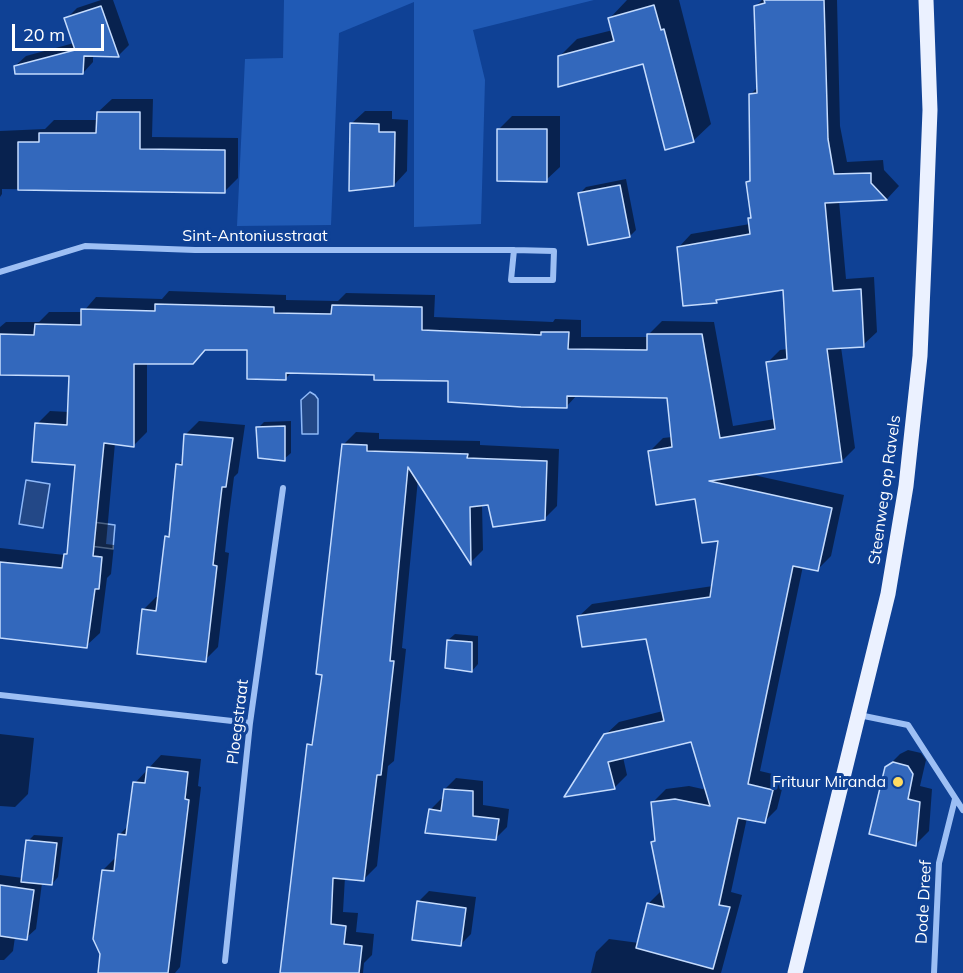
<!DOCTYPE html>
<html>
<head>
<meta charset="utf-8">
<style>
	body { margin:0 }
	#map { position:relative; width:963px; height:973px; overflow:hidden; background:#0f4195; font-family:Mulish,sans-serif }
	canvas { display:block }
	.scale { position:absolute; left:12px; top:24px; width:92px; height:27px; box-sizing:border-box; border:3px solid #fff; border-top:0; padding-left:8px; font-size:18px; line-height:21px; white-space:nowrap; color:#fff; -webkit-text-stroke:4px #0f4195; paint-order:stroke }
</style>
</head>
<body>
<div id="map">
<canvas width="963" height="973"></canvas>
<div class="scale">20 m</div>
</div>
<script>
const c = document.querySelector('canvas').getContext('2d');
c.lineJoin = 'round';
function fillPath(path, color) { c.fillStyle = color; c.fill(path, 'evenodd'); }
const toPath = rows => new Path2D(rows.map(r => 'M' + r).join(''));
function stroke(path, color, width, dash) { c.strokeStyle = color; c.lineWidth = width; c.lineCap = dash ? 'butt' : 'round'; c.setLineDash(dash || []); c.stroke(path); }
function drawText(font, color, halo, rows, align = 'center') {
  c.font = font + ' Mulish,sans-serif'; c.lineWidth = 6; c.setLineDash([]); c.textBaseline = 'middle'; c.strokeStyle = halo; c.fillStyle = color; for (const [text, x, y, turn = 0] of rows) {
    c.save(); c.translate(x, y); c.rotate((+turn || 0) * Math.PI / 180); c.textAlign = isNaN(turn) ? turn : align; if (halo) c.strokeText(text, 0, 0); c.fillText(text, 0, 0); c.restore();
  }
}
fillPath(toPath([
	[284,0,594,0,473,30,485,80,481,224,414,227,414,2,339,33,331,225,237,226,245,59,283,58]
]), '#205ab5');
const water = toPath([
	[310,392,315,395,318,399,318,434,302,434,301,400,310,392],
	[26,480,50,484,43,528,19,524,26,480],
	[78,520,115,525,113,549,75,544,78,520]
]);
fillPath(water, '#234887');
stroke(water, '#8fb9f8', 1.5);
fillPath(toPath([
	[101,0,113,0,129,45,119,55,93,55,93,62,83,73,15,66,26,56,74,43,66,19,77,8],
	[627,0,679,0,711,124,693,141,644,62,559,57,577,39,613,30,610,18],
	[762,0,837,0,840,126,847,162,883,160,884,170,899,186,887,199,839,201,846,279,874,277,877,332,863,345,841,347,855,448,842,461,749,474,844,495,831,556,818,569,803,566,760,771,785,777,777,809,764,822,747,818,731,892,742,895,721,973,591,973,596,952,609,939,639,943,649,903,662,890,653,843,656,839,653,802,666,789,689,786,707,790,692,741,623,757,627,775,614,788,567,795,605,735,619,722,663,711,647,637,578,617,592,604,713,586,720,539,696,497,650,451,663,438,672,437,668,396,578,394,566,407,450,380,376,373,292,372,286,378,249,349,206,348,147,362,147,432,134,445,115,443,106,544,114,545,111,574,107,578,100,633,86,646,0,637,0,548,65,555,68,551,76,464,37,424,50,411,69,412,70,375,0,374,0,327,6,322,39,322,49,312,83,312,96,297,162,299,169,291,286,295,286,300,338,301,346,293,435,295,434,317,553,322,555,319,581,320,581,337,649,337,649,334,662,321,714,322,733,426,775,419,767,363,780,350,788,349,785,289,719,298,716,301,678,248,691,234,750,224,750,219,752,216,747,183,751,179,750,95,758,87,756,6],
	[112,99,153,99,152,137,238,138,238,178,224,192,2,189,2,194,0,197,0,131,45,129,54,120,98,120,98,112],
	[365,111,392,111,392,119,408,120,407,171,394,185,351,124],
	[512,116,560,116,560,167,546,180,499,129],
	[626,179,636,230,630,236,580,193,586,187],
	[199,421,245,425,238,473,234,477,228,524,225,552,229,553,218,647,205,660,143,610,156,597,159,597,167,537,171,533,178,465,184,459,186,434],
	[291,421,291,453,284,459,258,428,264,422],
	[356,432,379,433,379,439,480,441,480,445,559,449,557,506,544,519,490,503,482,504,483,550,471,562,418,479,402,648,406,649,394,761,388,766,377,866,364,879,345,877,343,912,358,913,356,932,374,934,372,955,364,963,363,973,281,973,309,745,315,739,324,673,343,445],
	[455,634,478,636,478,664,472,671,448,640],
	[0,734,34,738,28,794,15,807,0,806],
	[908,750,921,753,926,760,920,786,932,789,929,831,916,844,886,768,900,754],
	[161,755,201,759,198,786,201,787,180,967,175,973,104,973,103,870,116,857,119,835,129,825,135,783],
	[456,778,483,781,483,805,509,809,507,827,496,838,430,810,441,799,444,799,445,789],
	[34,835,63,837,58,877,52,884,42,883,36,929,26,938,15,937,13,951,4,960,0,960,0,875,23,878,28,841],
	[429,891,476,897,471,934,461,944,418,902]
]), '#0007');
const building = toPath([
	[764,0,824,0,828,139,834,174,871,173,871,183,887,200,825,203,833,291,861,289,864,347,827,349,842,462,709,481,832,508,818,571,793,566,748,784,773,790,765,823,738,818,719,905,730,907,713,969,636,948,647,903,664,907,651,842,655,841,651,802,675,799,710,806,691,742,608,762,615,789,564,797,604,734,664,721,646,639,582,647,577,616,710,597,718,541,702,543,695,499,656,505,648,451,672,447,667,398,567,396,567,408,521,407,448,402,448,381,374,380,374,375,286,373,286,380,247,379,247,350,205,350,193,364,134,364,134,447,104,443,93,556,102,557,99,589,95,589,87,648,0,638,0,562,62,568,64,554,67,554,75,465,32,462,35,423,67,425,69,376,0,375,0,334,34,335,35,324,81,325,81,309,155,311,155,304,274,307,274,313,331,314,332,305,422,307,422,330,541,335,541,332,569,332,568,349,647,350,647,334,702,334,720,438,775,429,766,362,787,359,783,290,716,300,717,303,683,306,677,247,750,234,748,218,751,218,746,182,750,181,749,94,757,93,754,6,765,3,764,0],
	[654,5,661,30,664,29,694,142,665,150,643,64,558,87,558,56,614,41,608,18,654,5],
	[101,6,119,57,84,56,83,74,15,74,14,66,75,50,64,18,101,6],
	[97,112,140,112,140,149,225,150,225,193,18,190,18,142,39,142,39,133,96,133,97,112],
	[350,123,379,124,379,132,395,132,394,186,349,191,350,123],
	[497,129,547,129,547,182,497,181,497,129],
	[620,185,630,237,588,245,578,193,620,185],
	[285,426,285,461,258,458,256,427,285,426],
	[184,434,233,438,226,487,222,487,216,538,213,565,217,566,206,662,137,654,142,609,156,611,165,536,169,537,176,464,182,465,184,434],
	[342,444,367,445,367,451,468,454,467,458,547,461,545,520,493,527,488,505,470,507,471,565,408,467,390,661,394,661,381,775,377,775,364,881,333,878,331,924,346,926,344,944,362,946,359,973,280,973,307,744,312,745,322,675,316,674,342,444],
	[447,640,472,642,472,672,445,668,447,640],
	[893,762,908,766,913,774,908,799,920,802,916,846,869,834,885,767,893,762],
	[147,767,188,772,185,799,189,800,168,973,98,973,100,954,93,939,102,870,114,871,118,834,126,835,133,782,145,783,147,767],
	[444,789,473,791,473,816,499,819,496,840,425,833,429,809,441,811,444,789],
	[26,840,57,843,52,885,21,882,26,840],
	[0,885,34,890,27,940,0,936,0,885],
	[417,901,466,908,461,946,412,940,417,901]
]);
fillPath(building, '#3368bc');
stroke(building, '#c5dcfe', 1.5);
stroke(toPath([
	[0,272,85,246,195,250,514,250,554,251,553,280,511,280,514,250],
	[0,695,250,723],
	[859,715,908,725,963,810],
	[225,961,250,723,283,488],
	[934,973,939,863,955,799]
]), '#9dbff4', 6);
stroke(toPath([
	[795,973,888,594,906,486,920,356,925,239,930,110,926,0]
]), '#ebf1ff', 15);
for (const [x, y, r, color] of [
	[898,782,6,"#ffdb61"]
]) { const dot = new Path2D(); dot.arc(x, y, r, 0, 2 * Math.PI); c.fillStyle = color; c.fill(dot); stroke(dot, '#0f4195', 2); }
drawText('16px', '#fff', '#0f4195', [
	["Sint-Antoniusstraat",255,236],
	["Steenweg op Ravels",885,490,-82],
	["Ploegstraat",238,722,-83],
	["Dode Dreef",924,902,-87]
]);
drawText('16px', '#fff', '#0f4195', [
	["Frituur Miranda",886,782]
], 'right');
</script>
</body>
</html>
